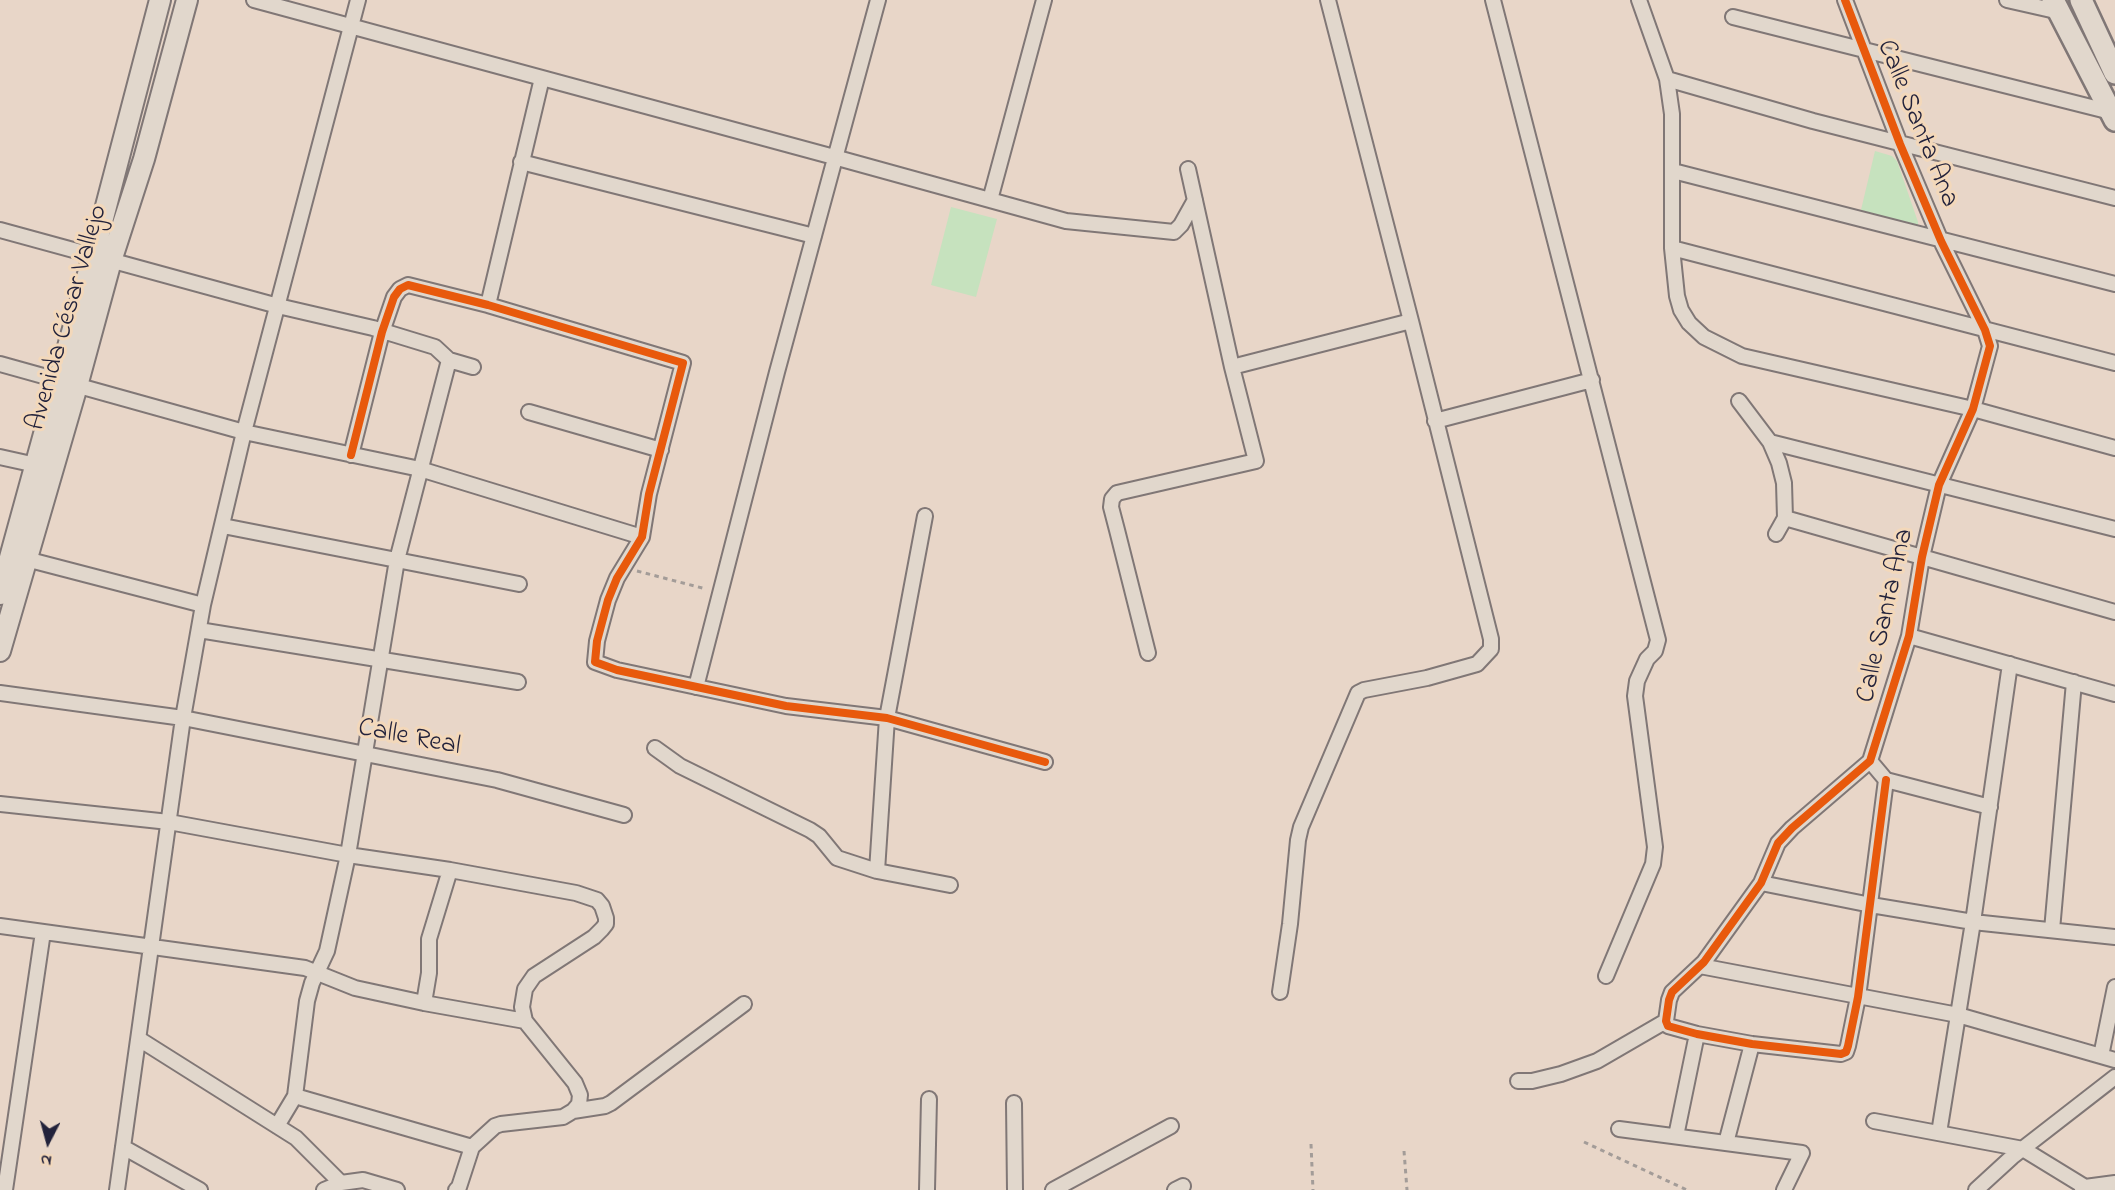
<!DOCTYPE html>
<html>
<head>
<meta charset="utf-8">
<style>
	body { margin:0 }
	#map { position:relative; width:2115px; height:1190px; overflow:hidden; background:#e8d6c8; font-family:"Indie Flower",sans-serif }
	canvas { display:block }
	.north { position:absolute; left:18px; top:1112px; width:60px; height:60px; -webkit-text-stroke:4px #f3d8ba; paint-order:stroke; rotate:186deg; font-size:16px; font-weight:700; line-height:24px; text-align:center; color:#22223b }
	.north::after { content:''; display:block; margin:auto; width:21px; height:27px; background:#22223b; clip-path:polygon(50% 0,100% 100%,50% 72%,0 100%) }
</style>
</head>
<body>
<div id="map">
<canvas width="2115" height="1190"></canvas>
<div class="north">N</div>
</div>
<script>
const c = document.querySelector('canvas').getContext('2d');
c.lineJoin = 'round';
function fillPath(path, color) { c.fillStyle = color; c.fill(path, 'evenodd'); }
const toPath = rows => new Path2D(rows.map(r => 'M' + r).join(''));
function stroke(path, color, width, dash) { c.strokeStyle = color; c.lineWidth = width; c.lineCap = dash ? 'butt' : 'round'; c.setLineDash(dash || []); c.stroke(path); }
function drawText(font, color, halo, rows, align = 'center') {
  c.font = font + ' "Indie Flower",sans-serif'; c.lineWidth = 6; c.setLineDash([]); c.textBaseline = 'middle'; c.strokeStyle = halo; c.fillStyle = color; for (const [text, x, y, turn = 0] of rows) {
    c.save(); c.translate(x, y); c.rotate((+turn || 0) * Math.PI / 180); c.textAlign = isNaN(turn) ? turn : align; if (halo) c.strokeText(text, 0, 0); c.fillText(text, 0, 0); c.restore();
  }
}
fillPath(toPath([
	[1875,151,1892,156,1897,161,1918,222,1918,226,1915,229,1860,214],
	[951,207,997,219,976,297,931,285]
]), '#c6e2be');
const street = toPath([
	[254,0,834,157,1066,221,1174,232,1181,225,1195,200],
	[1493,0,1658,640,1655,651,1647,659,1637,681,1635,696,1655,847,1653,864,1606,976],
	[1639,0,1667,79,1672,114,1672,248,1677,296,1681,310,1689,323,1704,337,1742,356,1973,409,2115,448],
	[1845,0,1900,144,1941,241,1985,330,1990,346,1973,409,1939,485,1922,557,1909,636,1870,761,1792,828,1778,843,1761,883,1704,962,1672,992,1669,1000,1666,1021,1668,1026,1697,1034,1752,1044,1841,1054,1846,1052,1848,1046,1858,997,1886,780],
	[2007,0,2060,12],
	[1733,17,2111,112],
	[1667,79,1813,121,2115,198],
	[521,162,814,236],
	[1673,171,2115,284],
	[990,200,1044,0],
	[0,230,278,306,373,328,435,347,449,360,473,367],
	[1672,248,2115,363],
	[488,305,542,78],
	[0,364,244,432,420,469,642,537],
	[1232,367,1411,321],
	[1739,401,1770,442,1779,463,1784,483,1785,518,1776,534],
	[529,412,661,450],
	[1435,421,1592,380],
	[1770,442,2115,529],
	[351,455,382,332,394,297,400,289,408,285,488,305,683,363,649,494,642,537,617,578,608,600,597,641,595,662,617,670,786,706,887,718,1045,762],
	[0,457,36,465],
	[1785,518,2115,612],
	[223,526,519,584],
	[26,559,203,605],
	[199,630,518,682],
	[1909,636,2115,694],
	[1148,653,1117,530,1111,507,1112,499,1117,493,1256,461,1232,367,1188,169],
	[2010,664,1973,922,2115,937],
	[696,687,777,372,878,0],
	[0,693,183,718,497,780,624,815],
	[655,748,680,766,810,830,819,836,837,858,877,871,950,885],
	[1870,761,1886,780,1990,807],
	[0,804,169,822,348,855,450,870,576,893,597,900,602,906,606,918,606,924,602,929,594,937,534,976,525,989,522,1007,525,1021,575,1083,580,1095,579,1104,573,1111,563,1117,501,1124,495,1126,472,1147,459,1187,456,1190],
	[877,871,887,718,925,516],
	[1761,883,1871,905,1973,922,1939,1133],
	[0,926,305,968,355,988,424,1003,525,1021],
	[2052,930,2074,682],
	[1700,966,1958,1015,2115,1060],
	[1280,992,1290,924,1298,840,1301,827,1358,693,1364,690,1427,678,1477,664,1491,649,1491,639,1411,321,1328,0],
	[424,1003,429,973,429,939,450,870],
	[139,1039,296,1138,341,1183],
	[2101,1056,2115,987],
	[1518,1081,1532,1081,1561,1074,1597,1061,1666,1021],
	[295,1096,472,1147],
	[1014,1103,1015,1190],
	[573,1111,605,1106,611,1103,744,1004],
	[1874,1121,2023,1149,2085,1187],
	[277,1126,295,1096,307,1001,312,983,327,951,348,855,397,560,449,360],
	[1619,1129,1802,1153,1784,1190],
	[1676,1136,1697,1034],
	[1726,1143,1752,1044],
	[123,1147,200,1190],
	[5,1190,43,932],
	[117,1190,183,718,203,605,244,432,358,0],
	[324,1190,341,1183,363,1180,397,1190],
	[927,1190,929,1099],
	[1053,1190,1171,1126],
	[1175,1190,1183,1186],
	[1976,1190,2012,1157,2115,1077],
	[2082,1190,2085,1187,2115,1183]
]);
const secondary = toPath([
	[0,594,93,256,160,0],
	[0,651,77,386,111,261,144,159,187,0]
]);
const primary = toPath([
	[2053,0,2115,120],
	[2081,0,2115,73]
]);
stroke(street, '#807776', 18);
stroke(secondary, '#807776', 24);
stroke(primary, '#807776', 26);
stroke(toPath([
	[637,571,706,589],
	[1584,1142,1687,1190],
	[1311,1144,1313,1190],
	[1404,1151,1407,1190]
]), '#a39c98', 3, [4.5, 4.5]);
stroke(street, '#e1d7cc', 14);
stroke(secondary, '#e1d7cc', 20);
stroke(primary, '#e1d7cc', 21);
stroke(toPath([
	[1845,0,1900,144,1941,241,1985,330,1990,346,1973,409,1939,485,1922,557,1909,636,1870,761,1792,828,1778,843,1761,883,1704,962,1672,992,1669,1000,1666,1021,1668,1026,1697,1034,1752,1044,1841,1054,1846,1052,1848,1046,1858,997,1886,780],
	[351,455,382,332,394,297,400,289,408,285,488,305,683,363,649,494,642,537,617,578,608,600,597,641,595,662,617,670,786,706,887,718,1045,762]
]), '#e8590c', 8);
drawText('27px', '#22223b', '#f3d8ba', [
	["Calle Santa Ana",1916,124,68],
	["Avenida César Vallejo",69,318,-74],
	["Calle Santa Ana",1887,616,-77],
	["Calle Real",409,739,11]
]);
</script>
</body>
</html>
